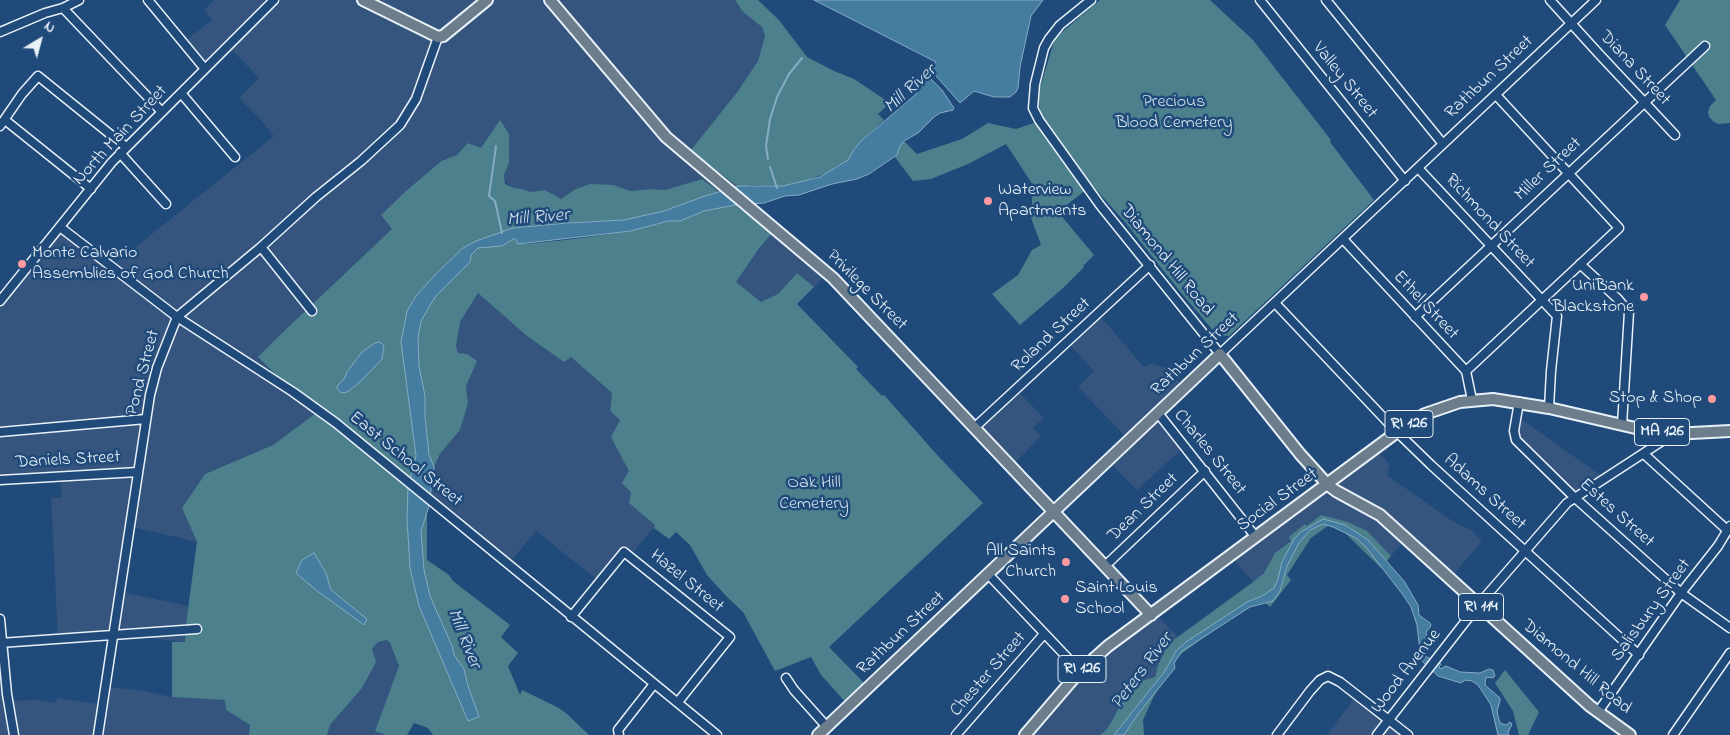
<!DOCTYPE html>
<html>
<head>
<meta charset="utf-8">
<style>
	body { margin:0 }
	#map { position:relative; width:1730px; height:735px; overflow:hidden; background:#1f4a7a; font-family:"Indie Flower",sans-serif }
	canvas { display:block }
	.north { position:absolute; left:15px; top:15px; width:50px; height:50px; -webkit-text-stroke:4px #1f4a7a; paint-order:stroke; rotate:37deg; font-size:14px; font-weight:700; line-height:20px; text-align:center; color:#e8f1f8 }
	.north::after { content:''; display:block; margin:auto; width:18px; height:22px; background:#e8f1f8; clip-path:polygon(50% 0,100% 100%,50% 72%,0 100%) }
</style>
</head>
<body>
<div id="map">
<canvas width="1730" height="735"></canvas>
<div class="north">N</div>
</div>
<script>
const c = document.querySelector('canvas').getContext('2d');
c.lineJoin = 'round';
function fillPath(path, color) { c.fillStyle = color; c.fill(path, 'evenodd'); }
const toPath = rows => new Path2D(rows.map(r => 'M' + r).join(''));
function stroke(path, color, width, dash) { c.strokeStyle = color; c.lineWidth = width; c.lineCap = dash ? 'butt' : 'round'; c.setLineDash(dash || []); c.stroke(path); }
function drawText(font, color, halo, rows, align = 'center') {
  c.font = font + ' "Indie Flower",sans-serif'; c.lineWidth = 5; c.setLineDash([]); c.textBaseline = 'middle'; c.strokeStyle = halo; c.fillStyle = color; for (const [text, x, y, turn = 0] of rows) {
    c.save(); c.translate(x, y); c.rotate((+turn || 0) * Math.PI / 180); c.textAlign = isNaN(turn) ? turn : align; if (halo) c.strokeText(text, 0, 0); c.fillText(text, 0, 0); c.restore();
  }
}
fillPath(toPath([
	[214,0,263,0,268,5,273,0,735,0,743,12,762,27,765,36,758,61,738,91,691,150,738,187,720,193,702,179,665,190,652,189,630,191,614,185,574,190,561,199,545,190,530,192,523,189,514,188,505,182,504,175,509,163,481,148,468,143,457,155,440,161,406,191,381,215,394,230,280,335,316,413,273,445,205,474,182,508,197,542,132,527,121,592,188,606,185,642,119,635,58,639,51,498,62,498,60,476,0,478,0,302,60,225,112,266,274,136,260,119,239,98,259,78,228,46,206,69,184,42,212,20,204,10],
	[755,203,832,270,814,287,797,273,778,294,761,302,735,282,772,233,735,205],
	[478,292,527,336,564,362,571,357,612,393,610,411,620,420,611,437,630,471,631,492,629,503,656,525,628,558,622,553,599,581,536,531,508,564,429,497,434,467,440,454,460,430,468,403,466,386,476,361,458,354,456,346,460,322],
	[1098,314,1144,367,1151,363,1165,368,1185,389,1159,412,1186,445,1137,490,1108,461,1129,440,1078,387,1094,371,1067,342],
	[1016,389,1044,418,1033,428,1041,436,1010,468,973,428],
	[1517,416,1603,477,1576,495,1516,443],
	[1376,449,1390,465,1387,475,1455,523,1471,530,1482,541,1449,580,1390,527,1328,487],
	[1324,488,1377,519,1402,543,1391,556,1367,531,1348,522,1307,526,1306,524,1291,540,1275,553,1264,573,1253,582,1230,555],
	[1155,613,1178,637,1168,644,1158,665,1155,677,1124,686,1122,699,1107,729,1100,735,1026,735,1079,671],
	[0,638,8,701,36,700,56,703,57,698,106,705,110,687,137,690,172,697,225,700,226,710,250,725,249,735,0,735],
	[387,640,390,643,399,666,375,731,386,735,327,735,330,725,362,688,371,649,378,642],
	[1357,695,1409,735,1327,735]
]), '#35557e');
fillPath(toPath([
	[735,0,758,0,779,20,807,57,834,71,854,79,890,103,878,114,884,120,861,141,853,151,849,160,835,167,830,172,799,183,783,186,754,185,738,187,691,150,738,91,758,61,765,36,762,27,743,12],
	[1100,0,1210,0,1253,40,1331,140,1330,142,1374,200,1229,336,1217,335,1178,289,1125,222,1092,185,1058,212,1094,255,1083,266,1084,267,1062,289,1020,325,992,294,1018,275,1032,250,1041,245,1031,218,1033,185,1006,144,968,164,931,179,913,181,895,157,897,155,900,146,904,141,917,154,962,139,988,123,1016,129,1034,123,1042,118,1038,101,1040,88,1055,38],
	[1680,0,1730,0,1730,123,1718,124,1714,122,1709,117,1708,112,1710,106,1716,100,1665,25],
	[500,120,509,134,509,163,504,175,505,184,514,188,523,189,530,192,545,190,561,199,574,190,590,184,614,185,630,191,652,189,665,190,702,179,720,193,705,196,664,211,624,220,558,223,513,228,500,233,526,244,574,239,631,231,668,221,680,221,704,211,735,205,772,233,758,250,736,282,761,302,778,294,797,273,814,287,797,304,858,367,856,369,882,396,884,395,939,457,983,503,829,647,867,686,848,705,821,675,811,657,775,671,743,612,727,597,707,575,690,545,676,532,669,539,654,528,655,525,629,503,631,492,622,483,629,471,611,437,620,420,610,411,612,393,571,357,564,362,527,336,478,293,460,322,456,346,458,353,467,354,477,361,466,386,468,403,460,430,440,454,434,467,434,490,411,472,427,503,427,560,449,575,453,581,510,625,501,637,518,653,508,666,520,695,522,690,557,707,566,713,589,735,433,735,428,728,414,723,407,735,386,735,375,731,399,666,390,643,387,640,378,642,372,649,376,662,362,688,330,725,327,735,249,735,250,725,226,710,225,700,172,697,172,642,185,642,186,624,197,542,182,508,205,474,273,445,316,413,258,357,280,335,392,229,381,215,406,191,441,161,457,155,468,143,481,148],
	[1321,515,1348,522,1367,531,1391,556,1381,568,1345,533,1329,525,1311,538,1287,575,1291,580,1270,607,1263,601,1249,605,1181,654,1175,662,1175,667,1169,672,1154,696,1143,720,1144,735,1100,735,1107,729,1115,715,1122,699,1124,686,1155,677,1158,665,1168,644,1253,582,1264,573,1275,553,1291,541,1289,537,1305,524,1307,526],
	[1505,670,1539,712,1528,735,1519,735,1513,711,1495,683]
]), '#4c808c');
const water = toPath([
	[814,0,1043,0,1031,16,1020,67,1018,88,1016,92,1010,97,994,97,974,91,960,103,929,68,936,62,814,0],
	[927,75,942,90,954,108,953,110,940,113,934,117,918,133,904,141,900,146,897,155,869,174,857,179,832,184,799,195,785,196,764,203,735,205,704,211,680,221,668,221,631,231,518,244,515,238,502,246,478,248,471,255,470,262,435,297,421,321,418,337,419,366,425,396,425,416,429,455,434,467,429,506,421,531,424,570,430,596,452,646,454,655,464,669,468,686,479,717,468,721,419,606,410,568,407,519,408,487,416,456,401,342,407,311,416,296,434,276,463,248,476,241,513,228,567,223,624,220,664,211,705,196,739,186,783,186,820,177,848,160,853,151,861,141,915,95,927,75],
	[380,342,384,346,382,359,359,383,347,392,341,393,337,388,337,386,344,379,347,372,362,352,375,343,380,342],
	[1323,519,1345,525,1368,540,1404,581,1418,605,1419,615,1430,623,1431,626,1426,632,1427,642,1424,652,1425,656,1441,664,1439,667,1440,669,1446,666,1460,672,1480,673,1489,669,1493,670,1495,676,1493,678,1486,677,1485,685,1500,698,1500,701,1497,711,1498,716,1500,723,1506,725,1510,722,1512,724,1508,733,1509,735,1498,735,1491,705,1478,685,1472,681,1465,680,1461,683,1438,676,1421,660,1417,625,1411,607,1403,595,1366,547,1356,538,1333,527,1323,524,1310,530,1299,543,1287,566,1280,591,1273,601,1250,607,1182,651,1174,663,1175,668,1138,714,1124,735,1114,735,1165,671,1176,651,1186,642,1247,602,1262,596,1274,588,1278,579,1282,562,1294,539,1301,532,1323,519],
	[314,553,326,573,331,590,367,619,364,625,316,590,296,573,302,560,314,553]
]);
fillPath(water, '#457da0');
stroke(water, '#86abc3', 1);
stroke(toPath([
	[496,146,489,196,495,201,502,233],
	[768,159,766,146,770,119,777,97,789,74,802,58],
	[770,167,777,188]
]), '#86abc3', 2);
const minor = toPath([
	[148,0,205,69],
	[1091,0,1060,25,1049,39,1044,48,1035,84,1033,108,1039,120,1100,205,1220,354,1596,0],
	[1260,0,1405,181],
	[1326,0,1443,144],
	[1550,0,1599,54,1675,135],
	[63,8,162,112],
	[0,32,45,13,63,8,79,0],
	[181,93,235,157],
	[5,120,91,189],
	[0,126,22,94,38,76,126,147],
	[120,153,166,204],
	[1418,168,1557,316,1551,371,1549,408],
	[60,227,177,317,293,392,336,423,717,735],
	[1343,239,1466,371,1472,400],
	[261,247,312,311],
	[1580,264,1618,299,1629,312,1622,425],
	[0,301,112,162,274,0],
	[1275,303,1397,432,1431,465,1639,655],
	[1415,317,1705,46],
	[1466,371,1619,228,1496,95],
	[1519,402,1514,431,1516,440,1574,497,1681,593,1730,628],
	[1158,413,1255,536],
	[974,428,1150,265],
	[0,432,146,419],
	[1644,454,1727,530],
	[0,480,138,472],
	[1105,566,1205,471],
	[988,574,1080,671],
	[571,617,624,552,730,637,678,702],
	[0,619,7,694,14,735],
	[0,643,197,629],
	[786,678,794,690,827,727],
	[1598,712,1681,593,1718,546,1730,526],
	[98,735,150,395,157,368,177,317,261,247,316,197,361,161,400,125,416,99,438,37],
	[619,735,618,730,654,684],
	[956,735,1044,634],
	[1277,735,1310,691,1320,680,1328,676,1340,682,1408,735],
	[1377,735,1479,604,1567,503,1673,434],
	[1673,735,1730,653]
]);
const major = toPath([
	[363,0,438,37,443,36,487,0],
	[550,0,666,137,833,278,1151,615],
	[818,735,1220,354,1300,454,1328,485,1336,491,1380,515,1590,706,1630,735],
	[1025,735,1080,671,1108,646,1397,432,1425,414,1460,402,1493,399,1549,408,1644,430,1673,434,1730,431]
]);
stroke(minor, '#e8f1f8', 11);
stroke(major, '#e8f1f8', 14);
stroke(minor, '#1f4a7a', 8);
stroke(major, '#6c7d8c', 10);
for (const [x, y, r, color] of [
	[988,201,5,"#ff9aa2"],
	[22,264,5,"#ff9aa2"],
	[1644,297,5,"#ff9aa2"],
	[1712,399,5,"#ff9aa2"],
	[1066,562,5,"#ff9aa2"],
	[1065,599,5,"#ff9aa2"]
]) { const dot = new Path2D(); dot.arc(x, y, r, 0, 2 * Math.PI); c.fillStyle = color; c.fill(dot); stroke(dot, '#1f4a7a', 2); }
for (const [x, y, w] of [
	[1409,424,48],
	[1662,432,55],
	[1481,607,45],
	[1082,669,48]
]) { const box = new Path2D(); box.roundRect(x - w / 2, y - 13.5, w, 27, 4); c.fillStyle = '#1f4a7a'; c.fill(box); stroke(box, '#e8f1f8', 1); }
drawText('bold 16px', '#e8f1f8', null, [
	["RI 126",1409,424],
	["MA 126",1662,432],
	["RI 114",1481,607],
	["RI 126",1082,669]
]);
drawText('18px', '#e8f1f8', '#1f4a7a', [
	["Diana Street",1634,69,47],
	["Rathbun Street",1490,78,-43],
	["Valley Street",1344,81,51],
	["North Main Street",121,136,-47],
	["Miller Street",1549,170,-43],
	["Richmond Street",1489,222,47],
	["Diamond Hill Road",1166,261,51],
	["Privilege Street",866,291,45],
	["Ethel Street",1425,306,47],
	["Roland Street",1052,336,-43],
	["Rathbun Street",1196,355,-43],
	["Pond Street",144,373,-75],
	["Charles Street",1209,453,51],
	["East School Street",405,460,39],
	["Daniels Street",68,461,-3],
	["Adams Street",1484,493,42],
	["Social Street",1278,501,-36],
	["Dean Street",1144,508,-44],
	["Estes Street",1616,514,42],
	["Hazel Street",686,582,39],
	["Salisbury Street",1652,611,-54],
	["Rathbun Street",902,634,-43],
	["Diamond Hill Road",1576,668,40],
	["Wood Avenue",1407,672,-52],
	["Chester Street",989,675,-49]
]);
drawText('18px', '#d1e0e8', '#1f4a7a', [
	["Precious",1174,103],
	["Blood Cemetery",1174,124],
	["Oak Hill",814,484],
	["Cemetery",814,505]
]);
drawText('18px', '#e8f1f8', '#1f4a7a', [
	["Waterview",998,191],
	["Apartments",998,212],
	["Monte Calvario",32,254],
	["Assemblies of God Church",32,275],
	["UniBank",1634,287,"right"],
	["Blackstone",1634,308,"right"],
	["Stop & Shop",1702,399,"right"],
	["All Saints",1056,552,"right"],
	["Church",1056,573,"right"],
	["Saint Louis",1075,589],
	["School",1075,610]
], 'left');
drawText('italic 19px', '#d0e0eb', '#1f4a7a', [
	["Mill River",911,90,-42],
	["Mill River",538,219,-5],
	["Mill River",463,639,68],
	["Peters River",1143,672,-53]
]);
</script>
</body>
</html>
